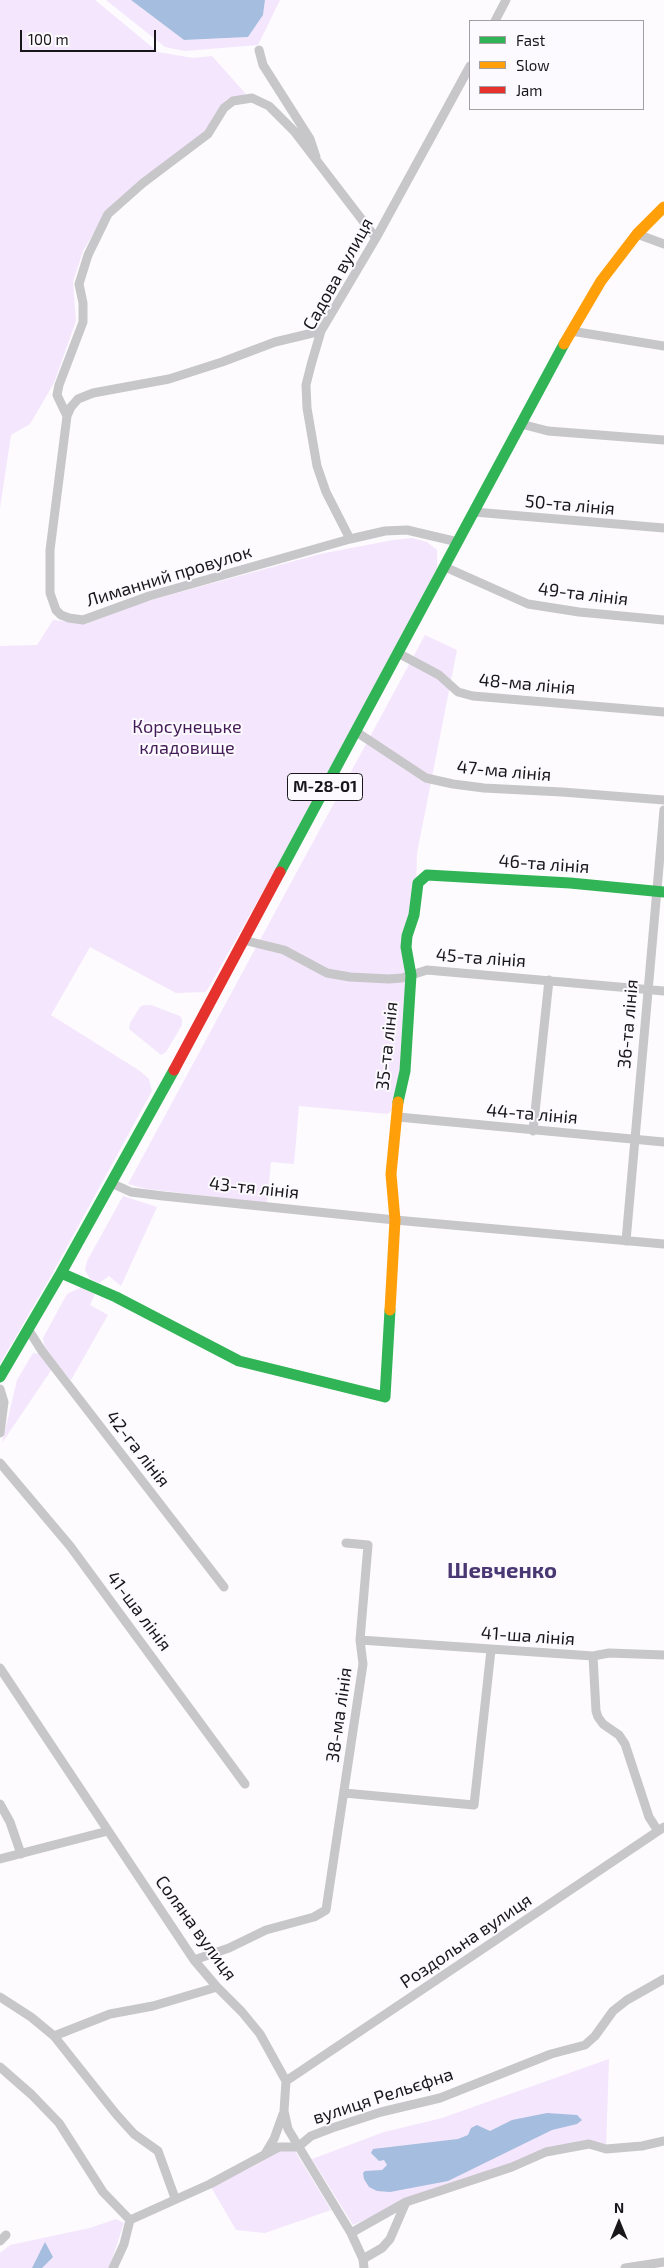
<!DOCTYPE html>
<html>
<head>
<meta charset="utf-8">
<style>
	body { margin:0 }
	#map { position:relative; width:664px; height:2268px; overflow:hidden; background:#fdfbfe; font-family:"Exo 2",sans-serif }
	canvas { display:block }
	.legend { position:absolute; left:469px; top:20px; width:175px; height:90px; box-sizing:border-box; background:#fdfaff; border:1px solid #a29fa3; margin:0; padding:6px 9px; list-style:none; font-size:15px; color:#19171a }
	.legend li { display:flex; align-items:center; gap:10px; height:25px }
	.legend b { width:25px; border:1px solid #a29fa3 }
	.north { position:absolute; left:594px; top:2198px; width:50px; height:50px; -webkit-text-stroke:4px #fdfaff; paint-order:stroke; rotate:0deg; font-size:14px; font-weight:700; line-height:20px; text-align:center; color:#19171a }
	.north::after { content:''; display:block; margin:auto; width:18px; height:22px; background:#19171a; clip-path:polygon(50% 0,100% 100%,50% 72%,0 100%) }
	.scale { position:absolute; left:20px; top:30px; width:136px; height:22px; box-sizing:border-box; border:2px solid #19171a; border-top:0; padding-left:6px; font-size:15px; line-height:18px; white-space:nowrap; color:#19171a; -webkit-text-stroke:4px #fdfaff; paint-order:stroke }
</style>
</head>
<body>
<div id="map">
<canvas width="664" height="2268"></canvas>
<ul class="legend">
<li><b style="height:6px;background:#30b455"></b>Fast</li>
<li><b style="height:6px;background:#ff9f0a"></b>Slow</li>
<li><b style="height:6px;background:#e5322d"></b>Jam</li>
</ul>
<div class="north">N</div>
<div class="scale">100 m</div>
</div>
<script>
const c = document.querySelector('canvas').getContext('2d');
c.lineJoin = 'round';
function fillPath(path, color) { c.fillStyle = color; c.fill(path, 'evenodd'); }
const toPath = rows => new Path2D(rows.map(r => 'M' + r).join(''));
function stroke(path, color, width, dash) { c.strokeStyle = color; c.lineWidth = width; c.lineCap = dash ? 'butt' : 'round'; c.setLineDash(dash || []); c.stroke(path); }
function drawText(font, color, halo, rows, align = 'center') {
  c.font = font + ' "Exo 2",sans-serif'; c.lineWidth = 4; c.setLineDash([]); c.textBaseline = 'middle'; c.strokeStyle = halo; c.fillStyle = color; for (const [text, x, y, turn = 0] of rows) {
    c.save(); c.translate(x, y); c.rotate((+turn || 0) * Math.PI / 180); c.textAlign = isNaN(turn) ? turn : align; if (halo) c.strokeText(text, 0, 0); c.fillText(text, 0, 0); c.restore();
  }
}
fillPath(toPath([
	[0,0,95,0,158,52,193,58,212,56,246,94,226,100,205,134,106,212,83,251,73,282,76,321,54,383,30,424,11,435,0,508],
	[106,0,131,0,184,40,248,37,263,15,265,0,280,0,258,45,185,51,165,47],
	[412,538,427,542,437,550,437,568,315,800,206,992,176,993,90,947,51,1015,140,1071,149,1079,152,1091,52,1274,0,1364,0,646,37,645,53,620,86,624,140,603,320,554,393,540],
	[425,635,457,650,417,853,416,889,398,1103,388,1114,299,1106,294,1164,271,1162,267,1203,147,1189,128,1184],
	[144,1005,151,1005,180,1016,182,1019,182,1025,166,1052,161,1055,129,1029,130,1023,140,1007],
	[123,1196,157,1207,121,1286,109,1276,99,1283,90,1279,85,1270,87,1261],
	[82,1287,95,1294,90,1305,108,1315,71,1380,45,1349,43,1338,67,1294],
	[33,1353,40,1354,52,1369,2,1443,17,1380],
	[609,2059,606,2149,588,2144,546,2152,406,2202,353,2225,312,2159,384,2132,442,2118],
	[280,2151,295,2151,331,2210,265,2233,236,2230,211,2187,254,2166],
	[116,2219,124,2223,109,2268,0,2268,0,2253,10,2245,90,2228]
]), '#f4e6fc');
fillPath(toPath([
	[131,0,265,0,263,15,248,37,184,40],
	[547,2113,577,2115,582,2120,577,2124,552,2130,448,2181,390,2192,377,2191,369,2187,364,2179,363,2173,365,2171,382,2170,387,2165,384,2160,379,2161,371,2153,373,2149,458,2139,468,2135,471,2128,477,2125,490,2131,512,2120],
	[45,2242,53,2257,42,2268,32,2268]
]), '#a5bdde');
stroke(toPath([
	[495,21,506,0],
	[259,50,263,65,310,139,316,157],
	[637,234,664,244],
	[321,331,275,342,222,362,169,379,93,393,78,399,71,407,67,416,50,550,50,593,56,610,61,615,69,618,83,620,149,596,350,539,385,531,407,530,458,542],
	[571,331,664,346],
	[67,416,57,395,59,385,83,322,83,303,79,284,88,255,108,214,143,183,208,134,224,108,233,101,252,98,269,106,294,131,376,238],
	[521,424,548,431,664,440],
	[474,512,664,528],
	[350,539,326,492,317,466,307,408,306,385,311,365,321,331,376,238,470,66],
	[445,567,528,604,579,612,664,620],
	[398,653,439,675,458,692,473,696,664,712],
	[355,731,426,778,453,784,484,788,562,792,664,800],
	[243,940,284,950,327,973,350,977,389,979,402,978,427,970,664,991],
	[398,1117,664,1142],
	[533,1131,549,980],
	[111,1183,131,1192,163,1196,395,1220,664,1244],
	[626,1241,664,810],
	[28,1329,42,1351,224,1587],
	[0,1389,4,1402,0,1433],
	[0,1463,70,1546,245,1784],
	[360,1640,593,1656,609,1653,664,1655],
	[593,1656,596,1711,598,1717,603,1724,619,1735,625,1744,649,1817,658,1831],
	[0,1668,194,1960,217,1987,242,2012,260,2034,286,2081,284,2111,288,2129,351,2233,363,2259,364,2268],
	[344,1793,474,1805,491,1650],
	[0,1804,10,1822,21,1854],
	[0,1859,108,1831],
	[194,1960,229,1948,266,1930,314,1917,326,1910,363,1664,360,1640,368,1545,346,1543],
	[0,1997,31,2017,54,2036,116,2114,134,2134,158,2151,175,2198],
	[54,2036,110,2014,153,2006,217,1987],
	[0,2067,32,2095,59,2123,103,2192,130,2220,124,2244,113,2268],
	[286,2081,664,1827],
	[265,2154,274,2139,283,2114],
	[130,2220,210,2184,279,2147,298,2147,311,2136,332,2128,381,2112,440,2098,551,2054,585,2045,595,2036,613,2011,627,2000,664,1979],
	[351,2233,406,2202,512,2167,546,2152,589,2144,606,2149,642,2146,664,2141],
	[0,2241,6,2235],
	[363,2259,382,2248,390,2239,406,2202],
	[625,2268,664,2262]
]), '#c7c6c8', 9);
stroke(toPath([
	[280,872,564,344],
	[398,1102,405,1071,411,975,406,947,407,936,414,915,418,883,427,875,570,883,664,892],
	[61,1273,116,1297,239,1361,385,1397,390,1310],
	[0,1377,61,1273,174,1070]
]), '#30b455', 11);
stroke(toPath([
	[564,344,601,281,637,234,664,207],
	[390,1310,395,1220,391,1174,398,1102]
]), '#ff9f0a', 11);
stroke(toPath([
	[174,1070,280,872]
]), '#e5322d', 11);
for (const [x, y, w] of [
	[325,787,75]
]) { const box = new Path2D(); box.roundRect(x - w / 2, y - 13.5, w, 27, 4); c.fillStyle = '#fdfaff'; c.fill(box); stroke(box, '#19171a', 1); }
drawText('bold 16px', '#19171a', null, [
	["М-28-01",325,787]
]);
drawText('18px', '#19171a', '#fdfaff', [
	["Садова вулиця",338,274,-61],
	["50-та лінія",570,505,5],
	["Лиманний провулок",169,576,-17],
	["49-та лінія",583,594,7],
	["48-ма лінія",527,684,5],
	["47-ма лінія",504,771,5],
	["46-та лінія",544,864,4],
	["45-та лінія",481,958,4],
	["36-та лінія",628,1024,-85],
	["35-та лінія",387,1046,-84],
	["44-та лінія",532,1114,5],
	["43-тя лінія",254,1188,6],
	["42-га лінія",138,1449,52],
	["41-ша лінія",139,1611,53],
	["41-ша лінія",528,1636,4],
	["38-ма лінія",339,1715,-82],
	["Соляна вулиця",196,1928,54],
	["Роздольна вулиця",466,1941,-34],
	["вулиця Рельєфна",383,2096,-18]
]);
drawText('18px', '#431b56', '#fdfaff', [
	["Корсунецьке",187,727],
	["кладовище",187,748]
]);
drawText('bold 22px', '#493773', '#fdfaff', [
	["Шевченко",502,1571]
]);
</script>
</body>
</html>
